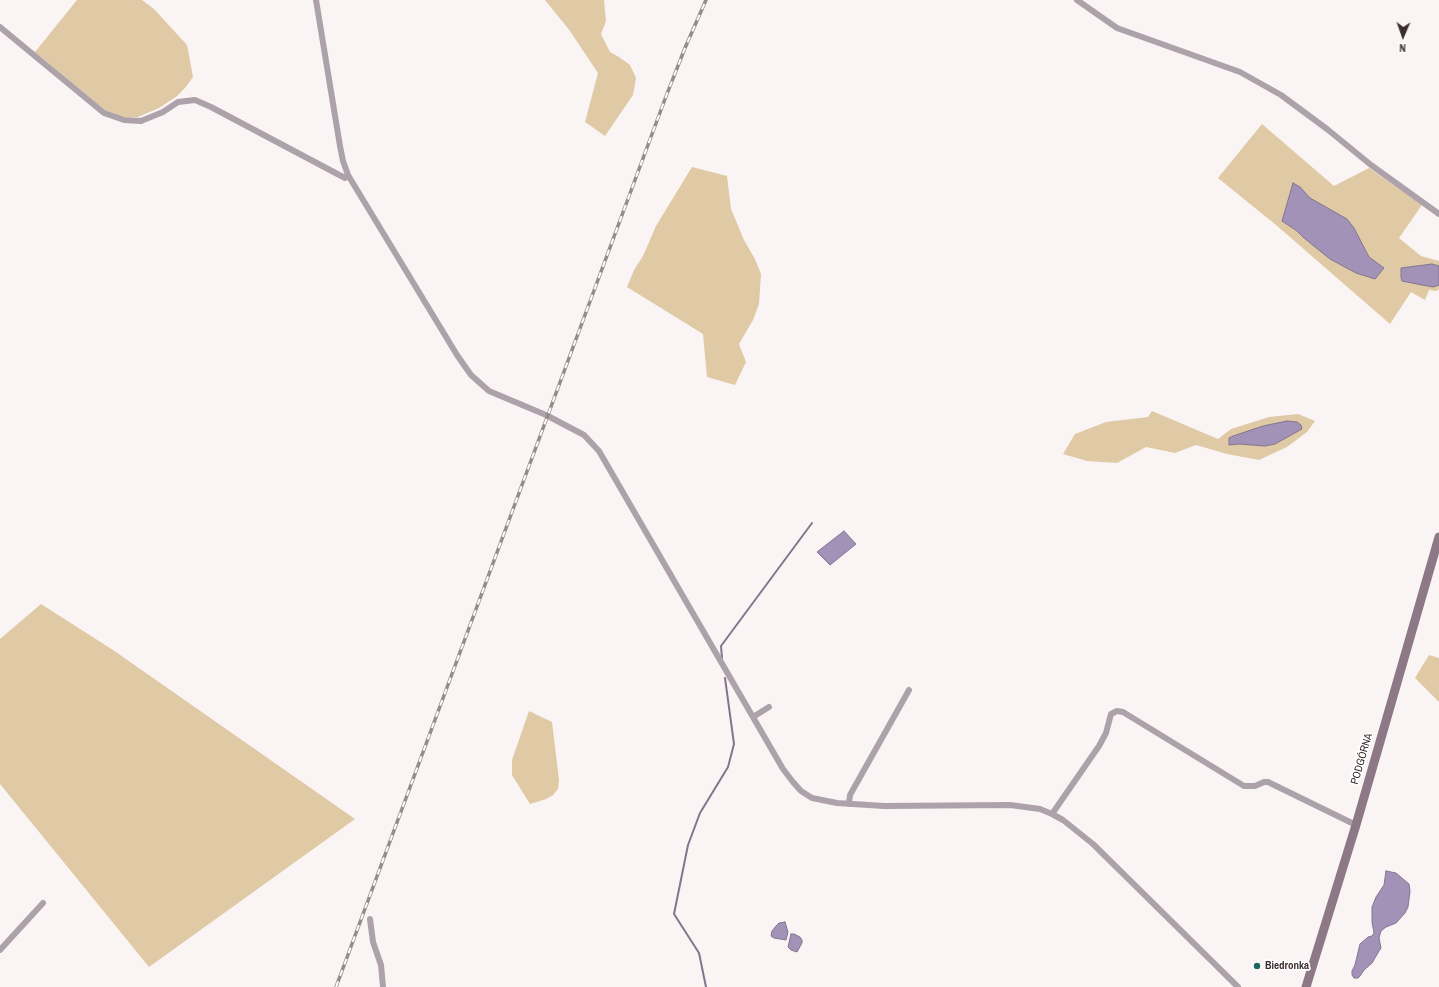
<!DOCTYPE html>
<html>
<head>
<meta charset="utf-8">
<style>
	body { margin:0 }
	#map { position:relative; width:1439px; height:987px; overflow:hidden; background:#fbf4f4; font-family:"Archivo Narrow",sans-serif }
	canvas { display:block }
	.north { position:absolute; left:1383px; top:16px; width:40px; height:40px; -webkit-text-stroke:3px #fff; paint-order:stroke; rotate:182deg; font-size:11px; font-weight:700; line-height:16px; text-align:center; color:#3b2d2e }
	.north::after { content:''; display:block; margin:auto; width:14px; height:18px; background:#3b2d2e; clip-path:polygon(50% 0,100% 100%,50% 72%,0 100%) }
</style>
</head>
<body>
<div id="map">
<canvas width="1439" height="987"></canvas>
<div class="north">N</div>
</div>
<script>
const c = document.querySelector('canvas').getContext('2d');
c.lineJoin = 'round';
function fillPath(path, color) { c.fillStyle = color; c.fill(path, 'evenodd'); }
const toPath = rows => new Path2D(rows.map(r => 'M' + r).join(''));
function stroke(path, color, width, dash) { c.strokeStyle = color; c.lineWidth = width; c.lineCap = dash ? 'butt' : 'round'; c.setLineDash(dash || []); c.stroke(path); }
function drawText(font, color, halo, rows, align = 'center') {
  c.font = font + ' "Archivo Narrow",sans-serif'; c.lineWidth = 3.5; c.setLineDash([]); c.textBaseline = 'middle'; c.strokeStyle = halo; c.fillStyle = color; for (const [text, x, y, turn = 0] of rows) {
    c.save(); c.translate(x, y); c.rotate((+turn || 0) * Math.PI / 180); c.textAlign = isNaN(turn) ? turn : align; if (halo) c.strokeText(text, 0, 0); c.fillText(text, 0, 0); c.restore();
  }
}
fillPath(toPath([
	[77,0,142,0,154,9,187,45,193,77,185,88,177,96,159,108,138,117,123,117,106,111,35,52],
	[545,0,604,0,606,21,601,34,610,52,619,57,630,65,636,78,633,95,605,136,585,122,598,73,570,31],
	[1262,124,1334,186,1369,168,1422,205,1399,238,1421,256,1439,261,1439,289,1437,291,1429,290,1425,300,1411,292,1390,324,1276,225,1218,178],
	[692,167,727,176,731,209,744,240,755,259,761,274,759,304,753,320,739,344,746,362,735,385,707,377,703,334,627,287,634,270,643,256,656,226],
	[1152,411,1218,439,1231,429,1269,417,1298,414,1315,421,1307,432,1287,447,1259,460,1227,454,1196,445,1175,453,1146,447,1117,463,1087,461,1063,454,1075,434,1106,422,1148,417],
	[41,604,113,650,355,819,149,967,0,784,0,639],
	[1429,655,1439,658,1439,702,1415,678],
	[529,711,552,722,559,780,558,789,553,795,546,799,530,804,512,775,512,760]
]), '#dfcaa5');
const water = toPath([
	[1293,183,1300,187,1310,198,1347,219,1354,228,1369,257,1384,268,1375,279,1356,273,1330,259,1304,238,1297,231,1282,221,1293,183],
	[1432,264,1439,266,1439,285,1433,287,1422,285,1402,281,1401,277,1401,268,1432,264],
	[1287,421,1297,422,1301,425,1302,429,1275,444,1265,446,1239,444,1229,445,1229,438,1233,436,1263,426,1287,421],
	[844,531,856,544,830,565,817,552,844,531],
	[1386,871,1396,873,1409,884,1410,891,1408,907,1405,913,1396,923,1386,927,1381,931,1379,938,1381,948,1379,951,1372,963,1364,970,1360,976,1358,978,1354,978,1352,975,1352,971,1355,965,1360,944,1368,937,1372,936,1374,933,1372,922,1372,907,1376,897,1384,885,1386,871],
	[785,922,788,932,786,940,774,938,771,936,772,931,776,926,779,923,785,922],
	[791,934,794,934,800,937,802,940,802,943,797,952,791,950,788,947,791,934]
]);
fillPath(water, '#a392b8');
stroke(water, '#84748f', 1);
stroke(toPath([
	[722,658,721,646,812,523],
	[706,987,699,953,674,914,688,845,700,813,728,767,734,744,725,678]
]), '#84748f', 2);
stroke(toPath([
	[316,0,340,146,343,161,348,175,457,355,471,375,489,391,546,415,584,435,599,451,783,769,793,782,801,791,812,798,837,803,884,806,1010,805,1040,809,1052,814,1063,820,1093,844,1238,987],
	[1077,0,1117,28,1240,72,1281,95,1327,129,1371,165,1439,214],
	[0,27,104,113,124,120,141,121,163,112,178,102,195,100,211,107,345,178,348,175],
	[753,717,769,707],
	[849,804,850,795,909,690],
	[1052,814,1099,746,1106,733,1111,714,1117,711,1123,712,1244,786,1255,786,1264,782,1268,782,1356,825],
	[370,919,373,942,381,965,383,987],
	[0,950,43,903]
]), '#aea2aa', 6);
stroke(toPath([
	[1306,987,1356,825,1439,537]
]), '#8c7985', 9);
const rail = toPath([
	[336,987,665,99,685,48,706,0]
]);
stroke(rail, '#958b8b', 3.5);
stroke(rail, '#fff', 2, [6]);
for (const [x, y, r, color] of [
	[1257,966,4,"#1e685f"]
]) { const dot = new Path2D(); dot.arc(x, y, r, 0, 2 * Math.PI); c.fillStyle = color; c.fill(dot); stroke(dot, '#fff', 1.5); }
drawText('11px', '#3b2d2e', '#fff', [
	["PODGÓRNA",1362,759,-74]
]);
drawText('bold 11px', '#3b2d2e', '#fff', [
	["Biedronka",1265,966]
], 'left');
</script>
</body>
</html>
